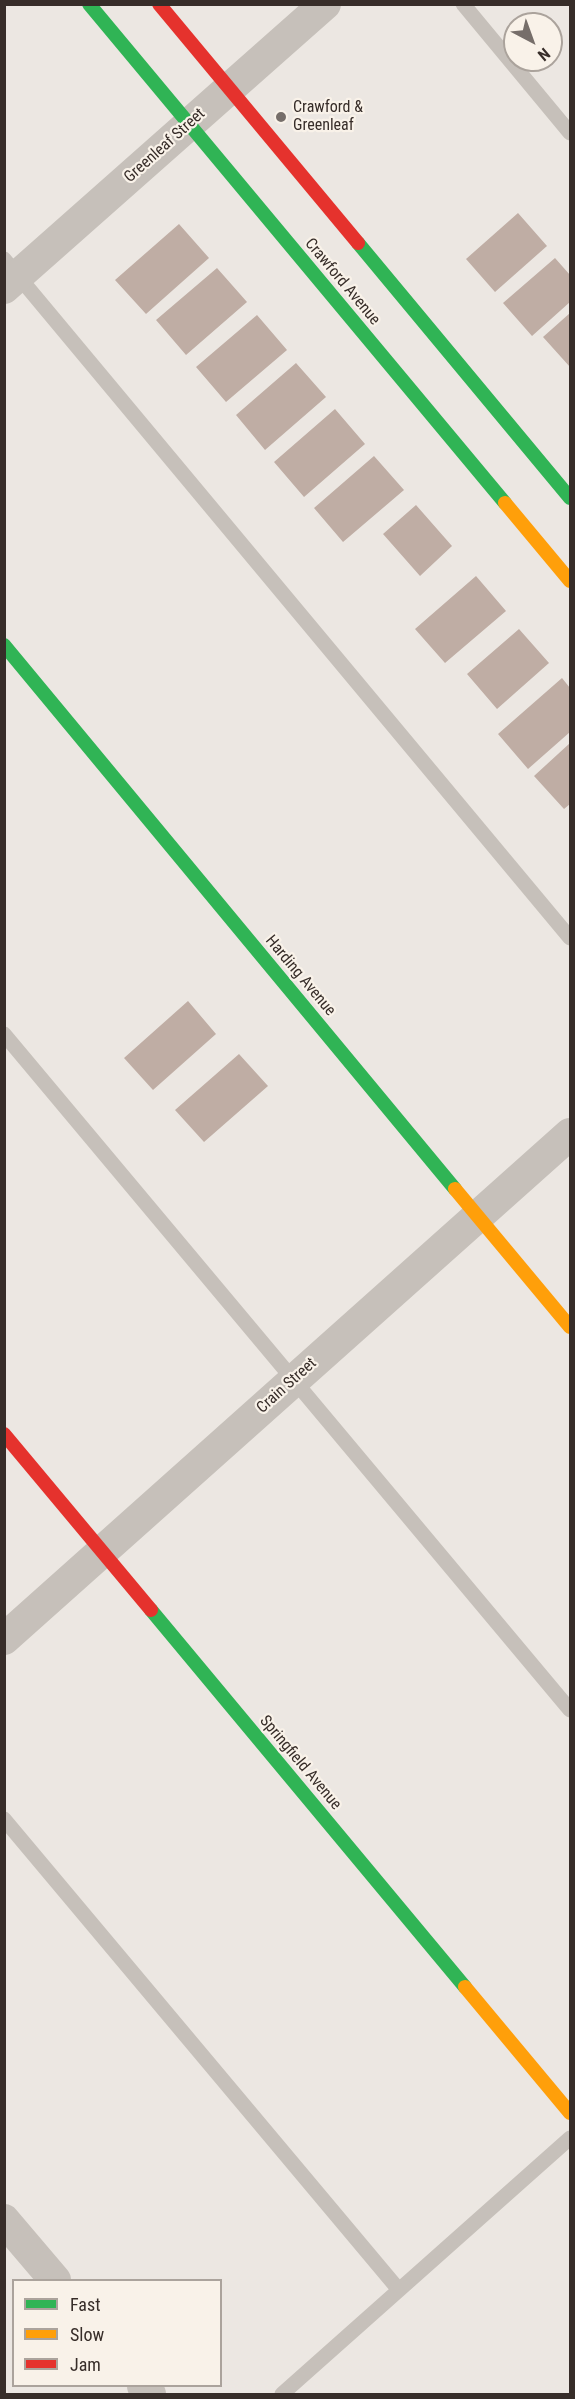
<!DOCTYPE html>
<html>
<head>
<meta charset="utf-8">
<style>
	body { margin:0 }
	#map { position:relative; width:575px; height:2399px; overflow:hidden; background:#ece7e2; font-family:"Roboto Condensed",sans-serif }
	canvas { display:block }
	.frame { position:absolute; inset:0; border:6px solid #372d29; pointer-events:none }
	.legend { position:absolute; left:12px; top:2279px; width:210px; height:108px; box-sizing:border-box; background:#f9f2e9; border:2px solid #aba39c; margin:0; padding:8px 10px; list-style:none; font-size:18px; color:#372d29 }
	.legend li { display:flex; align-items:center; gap:12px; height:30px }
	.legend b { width:30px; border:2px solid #aba39c }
	.north { position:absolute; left:503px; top:12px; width:60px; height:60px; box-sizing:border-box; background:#f9f2e9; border:2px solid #aba39c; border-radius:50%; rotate:139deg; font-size:16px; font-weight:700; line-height:24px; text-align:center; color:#372d29 }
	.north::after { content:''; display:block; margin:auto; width:21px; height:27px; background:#766e6a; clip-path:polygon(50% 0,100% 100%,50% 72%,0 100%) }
</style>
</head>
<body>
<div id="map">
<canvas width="575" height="2399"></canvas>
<div class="frame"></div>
<ul class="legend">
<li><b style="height:8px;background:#30b455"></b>Fast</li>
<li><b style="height:8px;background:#ff9f0a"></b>Slow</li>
<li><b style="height:8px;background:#e5322d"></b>Jam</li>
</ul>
<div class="north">N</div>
</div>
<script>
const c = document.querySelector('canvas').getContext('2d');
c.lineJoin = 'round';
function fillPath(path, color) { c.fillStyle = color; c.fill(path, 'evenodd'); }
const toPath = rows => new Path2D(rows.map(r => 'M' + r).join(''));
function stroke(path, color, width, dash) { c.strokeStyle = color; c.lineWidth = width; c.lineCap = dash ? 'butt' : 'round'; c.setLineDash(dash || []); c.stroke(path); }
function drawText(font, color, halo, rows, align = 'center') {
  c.font = font + ' "Roboto Condensed",sans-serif'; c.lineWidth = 4.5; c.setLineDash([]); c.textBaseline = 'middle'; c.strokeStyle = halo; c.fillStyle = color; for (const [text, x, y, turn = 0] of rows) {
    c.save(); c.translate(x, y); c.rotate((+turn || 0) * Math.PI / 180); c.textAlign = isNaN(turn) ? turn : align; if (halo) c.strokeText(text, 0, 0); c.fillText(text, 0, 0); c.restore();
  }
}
fillPath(toPath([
	[518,213,547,246,495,292,466,259],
	[179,224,209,258,146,314,115,280],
	[555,258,570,275,570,302,532,336,503,303],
	[217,268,247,302,186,355,156,320],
	[570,313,570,367,543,337],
	[257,315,287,350,226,402,196,367],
	[296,363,326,397,265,450,236,415],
	[335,409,365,444,304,497,274,462],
	[374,456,404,490,343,542,314,508],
	[416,505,452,546,420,576,383,534],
	[476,576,506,611,445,663,415,629],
	[519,629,549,663,497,709,467,674],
	[562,678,570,688,570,732,528,769,498,734],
	[570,743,570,804,564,809,534,776],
	[188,1001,216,1034,153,1090,124,1058],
	[239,1054,268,1086,204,1142,175,1110]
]), '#bfada4');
stroke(toPath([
	[463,4,570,133],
	[4,259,570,938],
	[4,1034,570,1710],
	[4,1819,399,2290],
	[282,2394,570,2138]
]), '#c6c0ba', 15);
stroke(toPath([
	[4,288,325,4],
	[4,1639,570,1134],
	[4,2220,55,2280],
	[143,2386,150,2394]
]), '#c6c0ba', 32);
stroke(toPath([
	[89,4,505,503],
	[358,243,570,498],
	[4,645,455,1189],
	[151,1610,465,1987]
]), '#30b455', 14);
stroke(toPath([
	[505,503,570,581],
	[455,1189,570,1327],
	[465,1987,570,2113]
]), '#ff9f0a', 14);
stroke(toPath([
	[159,4,358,243],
	[4,1434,151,1610]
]), '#e5322d', 14);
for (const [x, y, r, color] of [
	[281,117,6,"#766e6a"]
]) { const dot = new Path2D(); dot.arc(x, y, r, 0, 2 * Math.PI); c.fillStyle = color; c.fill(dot); stroke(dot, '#f9f2e9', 2); }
drawText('16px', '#372d29', '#f9f2e9', [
	["Crawford &",293,108],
	["Greenleaf",293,126]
], 'left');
drawText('16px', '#372d29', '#f9f2e9', [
	["Greenleaf Street",165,146,-42],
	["Crawford Avenue",342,282,50],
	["Harding Avenue",300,976,50],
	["Crain Street",287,1386,-42],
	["Springfield Avenue",300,1763,50]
]);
</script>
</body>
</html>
